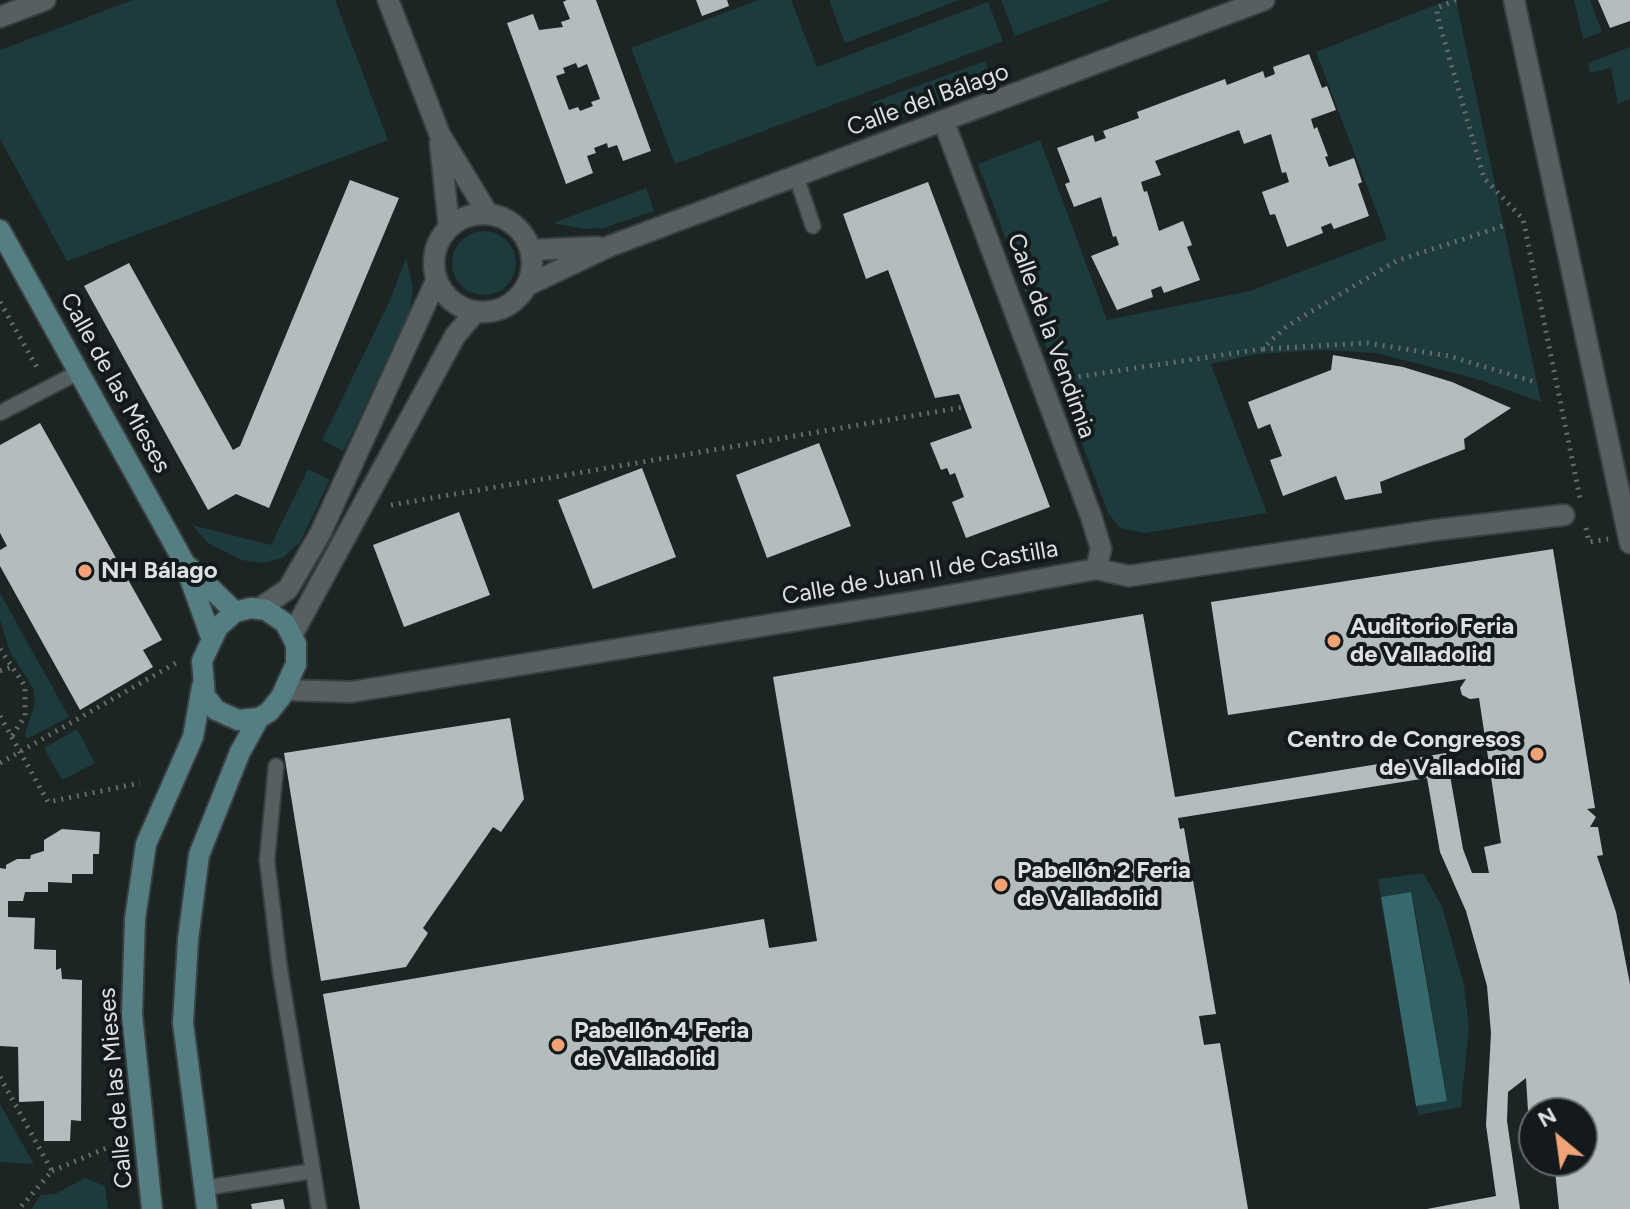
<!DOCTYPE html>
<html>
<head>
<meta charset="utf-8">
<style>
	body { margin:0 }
	#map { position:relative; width:1630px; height:1209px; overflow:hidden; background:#1d2424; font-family:Figtree,sans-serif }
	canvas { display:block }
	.north { position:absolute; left:1518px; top:1097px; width:80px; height:80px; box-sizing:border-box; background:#141a1b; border:2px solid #646a6a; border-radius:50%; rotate:331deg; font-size:22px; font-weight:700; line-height:32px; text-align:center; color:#dce1e1 }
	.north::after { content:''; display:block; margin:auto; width:28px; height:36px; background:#efa377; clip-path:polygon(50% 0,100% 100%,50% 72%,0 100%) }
</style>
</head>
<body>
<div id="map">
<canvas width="1630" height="1209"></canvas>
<div class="north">N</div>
</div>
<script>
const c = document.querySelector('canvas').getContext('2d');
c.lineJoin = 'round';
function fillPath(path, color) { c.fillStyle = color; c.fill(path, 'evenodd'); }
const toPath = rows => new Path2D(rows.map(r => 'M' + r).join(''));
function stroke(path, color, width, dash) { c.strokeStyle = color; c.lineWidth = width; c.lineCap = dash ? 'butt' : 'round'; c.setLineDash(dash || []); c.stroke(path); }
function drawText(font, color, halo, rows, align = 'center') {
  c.font = font + ' Figtree,sans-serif'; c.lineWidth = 8; c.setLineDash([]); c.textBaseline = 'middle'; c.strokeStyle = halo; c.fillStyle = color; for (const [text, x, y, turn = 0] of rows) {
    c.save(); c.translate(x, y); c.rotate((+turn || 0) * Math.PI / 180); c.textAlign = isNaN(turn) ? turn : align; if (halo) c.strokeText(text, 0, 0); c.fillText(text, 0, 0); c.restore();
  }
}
fillPath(toPath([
	[133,0,335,0,388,140,67,261,0,139,0,50],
	[758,0,791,0,817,67,988,2,1003,41,675,164,631,48],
	[829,0,960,0,845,43],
	[1001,0,1109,0,1109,1,1015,36],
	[1448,0,1456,0,1541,402,1477,379,1376,353,1324,350,1257,354,1211,364,1267,513,1145,533,1120,528,1108,513,978,164,1040,140,1107,320,1250,291,1387,239,1316,52],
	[1574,0,1590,0,1602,32,1583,39],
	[1630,47,1630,99,1618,104,1611,68,1590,73,1588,63],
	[985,61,993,84,879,126,871,103],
	[646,188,654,211,604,228,583,229,553,223],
	'452 263a32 32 0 1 1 64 0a32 32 0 1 1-64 0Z',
	[406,258,413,287,410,310,344,451,322,440,391,298],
	[308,469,330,480,300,542,283,558,263,563,241,560,209,544,192,525,271,545],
	[0,593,69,717,27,739,25,734,35,704,33,688,10,652,0,620],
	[77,729,95,763,62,780,44,748],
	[1423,873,1442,906,1464,985,1469,1027,1461,1107,1419,1115,1416,1106,1447,1100,1417,921,1411,893,1381,897,1378,879],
	[0,1104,34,1164,0,1162],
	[85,1178,105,1186,108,1209,31,1209,41,1195,55,1194]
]), '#1d3a3c');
fillPath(toPath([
	[1411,892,1447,1101,1416,1106,1381,897]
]), '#36696c');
fillPath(toPath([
	[567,0,596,0,651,151,623,161,617,145,608,148,607,143,594,148,596,153,587,156,593,173,566,184,507,23,533,14,539,30,563,27,561,22,570,19,563,2],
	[576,63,578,68,587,64,600,99,591,102,593,106,580,111,578,107,569,110,556,76,565,73,563,68],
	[696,0,727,0,729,6,702,16],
	[1598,0,1630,0,1630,21,1610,28],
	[1309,54,1322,88,1327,86,1336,110,1311,119,1314,129,1317,127,1328,156,1325,157,1329,167,1354,158,1362,182,1358,184,1369,216,1334,229,1331,223,1321,227,1323,233,1287,247,1275,214,1270,215,1262,192,1289,182,1286,172,1282,173,1271,134,1244,144,1239,130,1155,161,1161,175,1141,182,1144,192,1147,191,1159,231,1183,221,1192,245,1187,247,1200,280,1164,293,1161,286,1151,290,1153,297,1117,310,1091,256,1119,245,1116,236,1113,237,1101,197,1074,207,1065,184,1070,182,1057,148,1093,135,1095,142,1106,138,1103,131,1139,118,1137,112,1225,79,1227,85,1263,71,1265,78,1275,74,1273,67],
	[350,180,399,198,269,508,236,494,208,510,84,286,129,263,233,450,240,446],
	[928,182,1050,507,966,538,952,502,964,497,955,473,950,475,947,468,941,470,930,443,972,428,959,394,935,398,888,270,866,279,843,214],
	[1333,355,1403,367,1452,382,1511,408,1464,439,1465,449,1380,482,1382,493,1345,500,1336,476,1283,496,1270,460,1282,456,1270,424,1258,429,1248,402,1331,370],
	[40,423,162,640,143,650,153,667,80,710,0,566,0,550,7,546,0,533,0,445],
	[819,443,851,526,767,558,736,475],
	[642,468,676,557,593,589,558,500],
	[459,512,490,595,404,627,373,545],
	[1553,549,1595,808,1587,809,1596,817,1590,827,1598,827,1603,855,1597,856,1616,912,1630,984,1630,1209,1559,1209,1554,1161,1582,1161,1582,1113,1546,1113,1545,1108,1528,1111,1526,1078,1508,1092,1507,1121,1520,1209,1427,1209,1496,1196,1486,1125,1491,1033,1487,986,1466,911,1440,852,1427,778,1178,818,1180,829,1184,828,1216,1014,1199,1016,1204,1045,1220,1043,1248,1209,360,1209,323,994,764,919,769,948,817,941,773,677,1143,614,1175,797,1446,753,1463,849,1472,873,1489,873,1484,847,1501,843,1479,698,1470,699,1462,695,1460,688,1466,679,1228,715,1211,602],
	[510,718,524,799,501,832,493,827,423,928,428,933,406,967,321,981,284,753],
	[62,829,100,832,99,854,93,854,93,874,72,874,72,883,48,882,48,892,25,892,23,901,8,901,8,917,35,918,34,949,56,950,56,970,61,968,62,979,82,980,81,1121,71,1120,70,1141,44,1141,44,1101,19,1102,18,1047,0,1046,0,868,6,869,6,865,17,859,30,859,31,855,44,851,44,840],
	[283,1199,285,1209,252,1209,251,1204]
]), '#b4bdbd');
const lane = toPath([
	[796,176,813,226],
	[0,413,79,372],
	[276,766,267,860,280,970,313,1171],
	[204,1188,313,1171,319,1209]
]);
const street = toPath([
	[388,0,440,135,488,214],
	[1514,0,1630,543],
	[0,17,45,0],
	[944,122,1091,516,1101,549,1096,569],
	[440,143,449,227],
	'434 263a49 49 0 1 1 98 0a49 49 0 1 1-98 0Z',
	[530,250,598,247],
	[526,286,610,246,1264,0],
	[259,609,288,589,320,534,437,279],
	[292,635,455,336,476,311],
	[285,690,351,692,936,598,1096,569,1129,576,1435,530,1564,515]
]);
const secondary = toPath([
	[0,230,184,562,211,637],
	[189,567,235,612],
	[251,608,266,610,285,623,296,644,296,664,281,697,269,712,259,718,238,720,216,710,205,696,202,661,218,627,235,612,251,608],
	[152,1209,132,1014,135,919,146,844,193,737,202,687],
	[207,1209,183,1023,188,940,199,855,240,752,259,718]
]);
stroke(lane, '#3a4040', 18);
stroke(street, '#3a4040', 24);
stroke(secondary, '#3a4040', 24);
stroke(toPath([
	[1456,0,1437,8,1437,15,1484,178,1523,219,1580,498],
	[0,302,39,371],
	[1263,349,1367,343,1449,356,1535,382],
	[1063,379,1262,349,1287,326,1396,261,1503,226],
	[391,505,964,407],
	[1586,528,1589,542,1608,539],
	[0,649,25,686,25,716,12,736],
	[0,671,12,667],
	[0,716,48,802,140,783],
	[0,763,176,663],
	[0,1077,52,1171,19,1209],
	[52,1171,109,1147]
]), '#656c6c', 5, [2, 6]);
stroke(lane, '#585f60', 14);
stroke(street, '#585f60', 20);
stroke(secondary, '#547e81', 20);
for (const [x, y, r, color] of [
	[85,571,8,"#efa377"],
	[1334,641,8,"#efa377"],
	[1537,754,8,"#efa377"],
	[1001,885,8,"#efa377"],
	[558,1045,8,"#efa377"]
]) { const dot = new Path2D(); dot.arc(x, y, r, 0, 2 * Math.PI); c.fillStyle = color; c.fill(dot); stroke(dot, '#141a1b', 3); }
drawText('24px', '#dce1e1', '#141a1b', [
	["Calle del Bálago",928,100,-20],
	["Calle de la Vendimia",1051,336,70],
	["Calle de las Mieses",115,383,61],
	["Calle de Juan II de Castilla",920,573,-10],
	["Calle de las Mieses",116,1088,-95]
]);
drawText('bold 24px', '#dce1e1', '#141a1b', [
	["NH Bálago",101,571],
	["Auditorio Feria",1350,627],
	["de Valladolid",1350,655],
	["Centro de Congresos",1521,740,"right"],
	["de Valladolid",1521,768,"right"],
	["Pabellón 2 Feria",1017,871],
	["de Valladolid",1017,899],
	["Pabellón 4 Feria",574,1031],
	["de Valladolid",574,1059]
], 'left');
</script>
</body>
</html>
